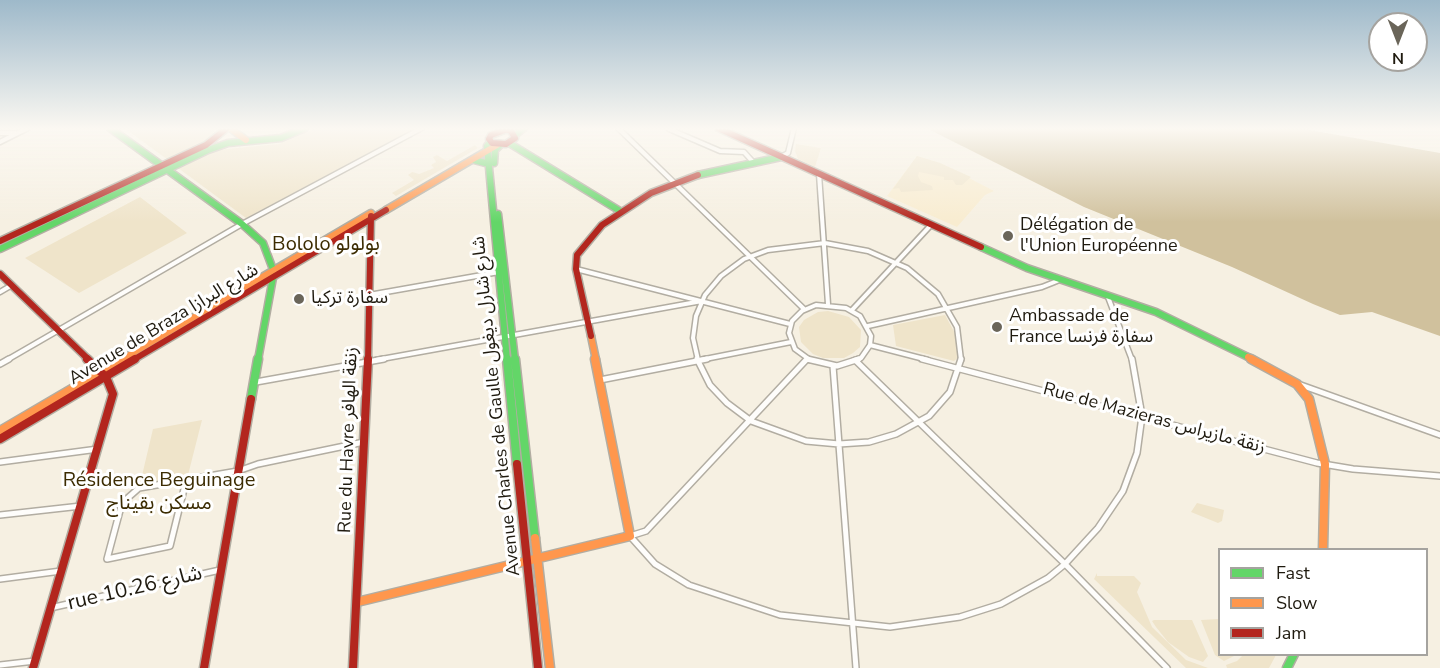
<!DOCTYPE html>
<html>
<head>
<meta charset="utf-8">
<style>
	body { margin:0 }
	#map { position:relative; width:1440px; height:668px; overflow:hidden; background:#f6f0e2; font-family:"Nunito Sans",sans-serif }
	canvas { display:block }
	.legend { position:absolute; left:1218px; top:548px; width:210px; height:108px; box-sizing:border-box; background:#fff; border:2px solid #a5a39f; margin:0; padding:8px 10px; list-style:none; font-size:18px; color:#1f1a0f }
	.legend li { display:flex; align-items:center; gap:12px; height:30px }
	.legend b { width:30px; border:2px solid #a5a39f }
	.north { position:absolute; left:1368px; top:12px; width:60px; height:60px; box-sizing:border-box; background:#fff; border:2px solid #a5a39f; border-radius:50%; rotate:180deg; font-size:16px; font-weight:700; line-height:24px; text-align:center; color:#1f1a0f }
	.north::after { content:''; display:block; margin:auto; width:21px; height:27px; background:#6a6559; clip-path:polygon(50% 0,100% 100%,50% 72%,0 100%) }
</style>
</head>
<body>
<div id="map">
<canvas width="1440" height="668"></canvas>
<ul class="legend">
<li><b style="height:8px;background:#63d668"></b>Fast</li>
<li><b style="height:8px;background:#ff974d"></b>Slow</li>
<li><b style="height:8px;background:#b3261e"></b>Jam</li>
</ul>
<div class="north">N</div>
</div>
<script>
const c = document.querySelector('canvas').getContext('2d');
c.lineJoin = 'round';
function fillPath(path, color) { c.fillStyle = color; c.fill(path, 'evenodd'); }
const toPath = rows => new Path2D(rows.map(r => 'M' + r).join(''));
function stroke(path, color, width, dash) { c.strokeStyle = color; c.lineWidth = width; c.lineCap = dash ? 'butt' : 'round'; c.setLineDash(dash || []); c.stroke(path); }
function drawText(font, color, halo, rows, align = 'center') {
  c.font = font + ' "Nunito Sans","Noto Sans Arabic",sans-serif'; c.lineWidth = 6; c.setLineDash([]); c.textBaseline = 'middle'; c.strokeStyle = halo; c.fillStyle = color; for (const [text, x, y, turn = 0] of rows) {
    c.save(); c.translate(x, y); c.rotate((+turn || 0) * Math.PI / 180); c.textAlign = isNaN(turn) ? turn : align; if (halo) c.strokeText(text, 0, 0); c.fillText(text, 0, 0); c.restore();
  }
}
fillPath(toPath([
	[917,156,940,163,994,191,985,195,957,227,887,196]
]), '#f8ecd0');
fillPath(toPath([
	[124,128,216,128,208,141,168,160],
	[316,128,418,128,246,218,178,168,215,150,279,144],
	[796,144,821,148,815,167,798,159,795,151],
	[475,145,478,148,396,196,392,193,414,180,408,175,412,172,419,174,434,168,431,165,436,162,433,157,437,155,447,161],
	[917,156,940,163,971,177,962,185,956,185,953,180,944,180,944,177,919,172,918,176,921,182,932,186,933,190,901,192,899,188,893,189],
	[140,197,187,233,79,293,25,258],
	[828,311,849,317,861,330,860,347,853,353,844,358,823,358,813,354,801,342,799,327,804,320,818,312],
	[945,315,957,337,959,357,954,361,896,346,893,325],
	[202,420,188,475,140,484,153,429],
	[1197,503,1224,510,1222,521,1218,523,1191,512],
	[1097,573,1097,576,1134,576,1141,583,1137,592,1152,627,1186,660,1208,668,1186,668,1094,579],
	[1219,619,1220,654,1236,655,1224,661,1215,655,1201,620],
	[1154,620,1192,620,1208,656,1203,662,1189,657,1168,642,1156,627,1152,621],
	[1243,655,1243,654,1276,655,1269,668,1227,668,1226,665,1237,661]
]), '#efe4ca');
fillPath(toPath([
	[926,128,1298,128,1440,153,1440,336,1372,312,1340,315,1313,304,1232,267,1084,207]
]), '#d0c19d');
const streetFar1 = toPath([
	[618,128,804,309],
	[669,129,720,151,744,152,753,162],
	[0,133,15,133],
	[0,142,28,128],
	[781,157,788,153,794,128],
	[819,174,828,304],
	[576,269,790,324],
	[0,292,12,285],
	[369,295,499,272],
	[1108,297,1132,360],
	[852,310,931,225],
	[868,326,1042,287,1057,281],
	[870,345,928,360],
	[7,360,242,224,422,128],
	[376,360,702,301],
	[698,360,693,338,696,316,705,295,721,276,744,259,768,250,825,243,868,251,907,268,938,294,957,327,961,360],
	[700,360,791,342],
	[810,360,795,349,789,333,792,321,802,311,816,305,846,308,860,316,871,336,870,345,861,358,854,360]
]);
const street = toPath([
	[697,359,710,385,727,403,751,421,806,441,839,444,869,442,896,434,929,416,950,392,961,359],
	[807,359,837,366,859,359],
	[807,359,646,531,630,536,655,564,689,585,780,615,890,627,960,617,1001,604,1048,578,1065,564,1098,528,1123,491,1137,453,1142,416,1132,359],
	[922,359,1317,463,1353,469,1440,476],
	[856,361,1065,564,1167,668],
	[0,364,9,359],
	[833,366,856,668],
	[600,380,707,359],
	[256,382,384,359],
	[1298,384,1440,435],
	[0,462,98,449],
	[186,481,170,546,107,559,122,503,139,488,238,471,258,464,364,442],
	[0,515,81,506],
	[0,579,61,571],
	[50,608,220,570],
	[0,665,35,661]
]);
const fastFar1 = toPath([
	[110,128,242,224,263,243,274,272,258,360],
	[515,135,524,128],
	[490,142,487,146,507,360],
	[509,143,620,211],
	[474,160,489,164],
	[494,163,495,150,500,145],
	[698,175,781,157],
	[498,214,515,360],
	[981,247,1027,268,1156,312,1248,357],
	[0,249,208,150,228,143,281,138,305,128]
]);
const fast = toPath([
	[507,359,517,464],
	[515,359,535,538],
	[251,399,258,359],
	[1287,668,1294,654]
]);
const slowFar1 = toPath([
	[230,128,246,140],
	[386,210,497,145],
	[591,336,596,360],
	[1248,357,1254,360],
	[121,360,371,213]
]);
const slow = toPath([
	[1251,359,1297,384,1309,399,1325,464,1323,550],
	[0,431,123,359],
	[535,538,550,668],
	[357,602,630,536,595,359]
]);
const jamFar1 = toPath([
	[501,128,511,131,515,138,506,144,492,143,489,139,491,135,505,130],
	[718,128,981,247],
	[0,241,206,145,227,128],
	[0,274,89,360],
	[591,336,576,269,577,255,602,225,651,193,698,175],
	[133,360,386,210],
	[368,360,371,216]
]);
const jam = toPath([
	[0,439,135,359],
	[517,464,538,668],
	[33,668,113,394,106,377,87,359],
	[204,668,251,399],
	[353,668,368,359]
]);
stroke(streetFar1, '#b2ada2', 7);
stroke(street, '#b2ada2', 8);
stroke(fastFar1, '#b2ada2', 9);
stroke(fast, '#b2ada2', 11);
stroke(slowFar1, '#b2ada2', 9);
stroke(slow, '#b2ada2', 11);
stroke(jamFar1, '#b2ada2', 9);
stroke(jam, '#b2ada2', 11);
stroke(streetFar1, '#fefdfb', 4);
stroke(street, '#fefdfb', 5);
stroke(fastFar1, '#63d668', 6);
stroke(fast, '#63d668', 8);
stroke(slowFar1, '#ff974d', 6);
stroke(slow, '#ff974d', 8);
stroke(jamFar1, '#b3261e', 6);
stroke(jam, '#b3261e', 8);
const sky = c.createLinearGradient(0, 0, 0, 222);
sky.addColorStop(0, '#9eb9ca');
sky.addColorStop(0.58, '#fbf8f2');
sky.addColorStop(1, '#fbf8f200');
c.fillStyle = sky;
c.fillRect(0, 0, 1440, 222);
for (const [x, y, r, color] of [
	[1008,236,6,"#6a6559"],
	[299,299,6,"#6a6559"],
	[997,327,6,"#6a6559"]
]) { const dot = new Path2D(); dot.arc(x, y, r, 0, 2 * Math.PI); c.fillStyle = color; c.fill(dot); stroke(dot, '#fff', 2); }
drawText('18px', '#1f1a0f', '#fff', [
	["Délégation de",1020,226],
	["l'Union Européenne",1020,247],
	["سفارة تركيا",311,299],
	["Ambassade de",1009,317],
	["France سفارة فرنسا",1009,338]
], 'left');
drawText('18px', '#1f1a0f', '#fff', [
	["Avenue de Braza شارع البرازا",164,325,-31],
	["Avenue Charles de Gaulle شارع شارل ديغول",497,406,-96],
	["Rue de Mazieras زنقة مازيراس",1154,419,15],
	["Rue du Havre زنقة الهافر",349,440,-88]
]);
drawText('20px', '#3c2c02', '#fff', [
	["Bololo بولولو",326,245],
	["Résidence Beguinage",159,481],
	["مسكن بقيناج",159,504]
]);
drawText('21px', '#1f1a0f', '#fff', [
	["rue 10.26 شارع",135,589,-13]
]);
</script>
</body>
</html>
